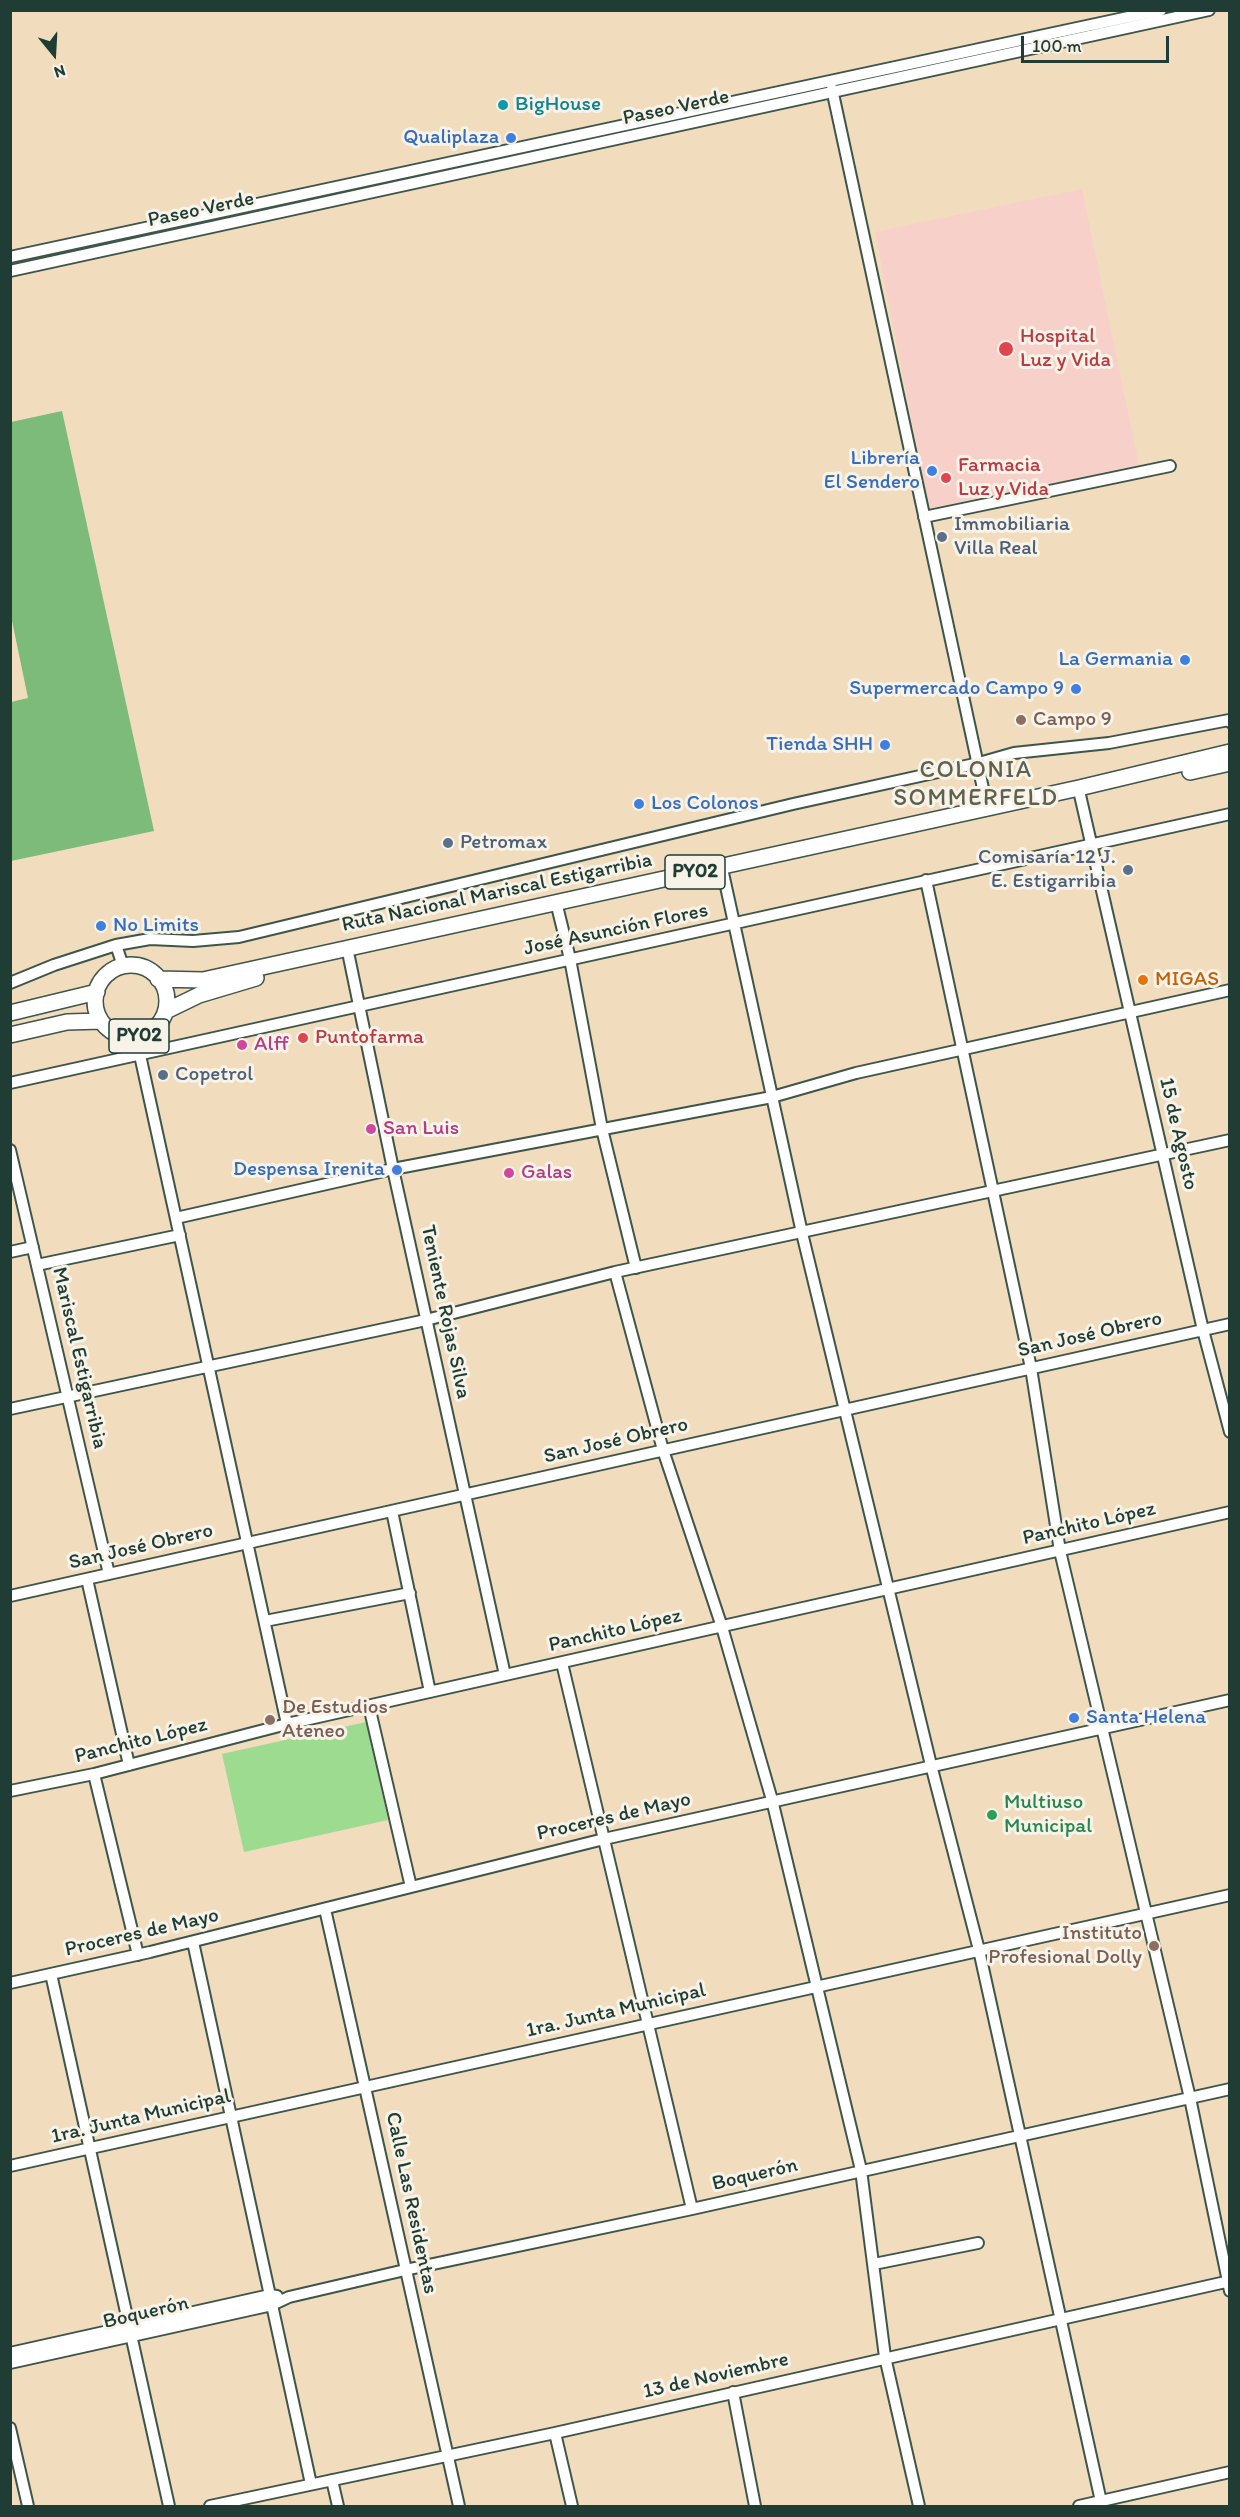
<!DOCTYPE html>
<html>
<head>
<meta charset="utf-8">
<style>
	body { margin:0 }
	#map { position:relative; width:1240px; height:2517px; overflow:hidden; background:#f1dcbd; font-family:Itim,sans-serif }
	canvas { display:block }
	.frame { position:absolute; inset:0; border:12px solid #1f3d34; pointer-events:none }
	.north { position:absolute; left:24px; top:24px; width:60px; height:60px; -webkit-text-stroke:4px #f7f3e8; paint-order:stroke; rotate:162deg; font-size:16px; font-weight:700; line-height:24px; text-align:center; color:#1f3d34 }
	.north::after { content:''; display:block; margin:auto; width:21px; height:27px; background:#1f3d34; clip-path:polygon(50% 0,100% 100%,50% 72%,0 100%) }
	.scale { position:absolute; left:1021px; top:36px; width:148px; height:27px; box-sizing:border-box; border:3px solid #1f3d34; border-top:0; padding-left:8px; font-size:18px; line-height:21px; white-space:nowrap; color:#1f3d34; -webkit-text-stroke:4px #f7f3e8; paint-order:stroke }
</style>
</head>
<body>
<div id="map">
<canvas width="1240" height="2517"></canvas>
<div class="frame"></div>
<div class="north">N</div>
<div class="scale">100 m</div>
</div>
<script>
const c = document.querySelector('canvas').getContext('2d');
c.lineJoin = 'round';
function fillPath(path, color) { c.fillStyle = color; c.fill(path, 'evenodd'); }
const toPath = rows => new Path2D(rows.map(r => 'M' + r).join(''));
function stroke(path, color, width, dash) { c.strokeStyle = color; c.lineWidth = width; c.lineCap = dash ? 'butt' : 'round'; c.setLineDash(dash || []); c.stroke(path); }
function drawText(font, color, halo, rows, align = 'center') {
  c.font = font + ' Itim,sans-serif'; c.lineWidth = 6; c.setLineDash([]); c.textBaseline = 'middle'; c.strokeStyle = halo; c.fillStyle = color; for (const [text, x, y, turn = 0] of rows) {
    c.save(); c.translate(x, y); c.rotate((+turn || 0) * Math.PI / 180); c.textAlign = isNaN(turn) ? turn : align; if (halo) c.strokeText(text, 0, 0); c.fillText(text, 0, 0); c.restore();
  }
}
fillPath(toPath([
	[1082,189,1139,466,929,508,875,232]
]), '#f7d0ca');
fillPath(toPath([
	[366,1722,388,1820,244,1852,222,1754]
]), '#9cdb90');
fillPath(toPath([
	[62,411,154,831,11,861,11,702,28,698,11,616,11,422]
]), '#7dbb7a');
const minor = toPath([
	[832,89,987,807],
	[10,257,1161,10],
	[10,271,1209,10],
	[924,517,1170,466],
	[1080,795,1203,1330,1230,1432],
	[723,873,802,1233,931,1765,979,1950,1102,2506],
	[926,880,1031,1368,1060,1551,1190,2098,1230,2291],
	[558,910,570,959,602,1129,636,1268],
	[116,945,123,966],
	[349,957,393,1169,505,1675],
	[10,983,54,965,116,945,150,939,193,941,239,937,793,804,979,763,1014,753,1109,743,1229,720,1230,722],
	[136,1037,287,1724],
	[10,1083,1230,814],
	[10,1150,109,1574],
	[176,1218,393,1169,772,1097,856,1073,1230,990],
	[10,1252,33,1247],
	[37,1265,180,1235],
	[615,1272,663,1450,722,1627,772,1800,861,2170,885,2357,919,2506],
	[10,1409,426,1320,615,1272,1230,1140],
	[392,1511,430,1692],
	[87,1579,129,1765],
	[10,1596,1230,1324],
	[265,1621,410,1593],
	[562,1663,692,2209],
	[369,1706,411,1887],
	[94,1774,138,1955],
	[10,1791,94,1774,287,1724,1230,1512],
	[325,1909,459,2506],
	[193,1942,311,2484],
	[51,1974,169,2506],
	[10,1983,150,1952,604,1839,1230,1700],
	[10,2166,1230,1895],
	[874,2264,978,2243],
	[10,2353,270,2295,277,2296],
	[10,2363,272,2305,289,2297,405,2270,692,2209,1230,2089],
	[733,2392,755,2506],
	[10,2428,28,2506],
	[555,2433,572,2506],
	[332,2480,338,2506],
	[210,2506,555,2433,1230,2281],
	[1079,2506,1230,2472]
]);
const highway = toPath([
	[1190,772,1230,763],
	'95 1001a36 36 0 1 1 72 0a36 36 0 1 1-72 0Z',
	[158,979,203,980,1079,788,1230,752],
	[166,1011,199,995,256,978],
	[10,1013,97,992],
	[10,1035,67,1022,101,1021]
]);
stroke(minor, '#3e5549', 14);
stroke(highway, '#3e5549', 18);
stroke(minor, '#fff', 10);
stroke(highway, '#fff', 15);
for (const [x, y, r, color] of [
	[503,105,6,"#0f9aa8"],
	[511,138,6,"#3f7fe0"],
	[1006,349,8,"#e0444e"],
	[932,471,6,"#3f7fe0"],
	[946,478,6,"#e0444e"],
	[942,537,6,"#5c6f8a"],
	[1185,660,6,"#3f7fe0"],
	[1076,689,6,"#3f7fe0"],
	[1021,720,6,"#8d6e63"],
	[885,745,6,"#3f7fe0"],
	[639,804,6,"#3f7fe0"],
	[448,843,6,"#5c6f8a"],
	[1128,870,6,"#5c6f8a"],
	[101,926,6,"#3f7fe0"],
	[1143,980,6,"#e8710a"],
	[303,1038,6,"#e0444e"],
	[242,1045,6,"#d1479c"],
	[163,1075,6,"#5c6f8a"],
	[371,1129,6,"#d1479c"],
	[397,1170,6,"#3f7fe0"],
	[509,1173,6,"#d1479c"],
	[1074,1718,6,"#3f7fe0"],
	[270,1720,6,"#8d6e63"],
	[992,1815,6,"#2e9e5b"],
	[1154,1946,6,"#8d6e63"]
]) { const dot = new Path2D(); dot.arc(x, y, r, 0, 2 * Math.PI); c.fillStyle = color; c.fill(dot); stroke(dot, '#f7f3e8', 2); }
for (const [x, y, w] of [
	[695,872,60],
	[139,1036,60]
]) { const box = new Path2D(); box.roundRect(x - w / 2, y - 17, w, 34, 4.5); c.fillStyle = '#f7f3e8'; c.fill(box); stroke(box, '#1f3d34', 1.5); }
drawText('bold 20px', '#1f3d34', null, [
	["PY02",695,872],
	["PY02",139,1036]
]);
drawText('21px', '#0d838f', '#f7f3e8', [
	["BigHouse",515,105]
], 'left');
drawText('21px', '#1f3d34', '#f7f3e8', [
	["Paseo Verde",676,108,-12],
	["Paseo Verde",201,210,-12],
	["Ruta Nacional Mariscal Estigarribia",497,893,-12],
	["José Asunción Flores",616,930,-12],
	["15 de Agosto",1178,1134,77],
	["Teniente Rojas Silva",445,1312,78],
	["San José Obrero",1090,1335,-13],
	["Mariscal Estigarribia",79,1358,77],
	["San José Obrero",616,1441,-13],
	["Panchito López",1089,1524,-13],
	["San José Obrero",141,1547,-13],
	["Panchito López",615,1631,-13],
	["Panchito López",141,1741,-14],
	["Proceres de Mayo",614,1817,-13],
	["Proceres de Mayo",142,1933,-13],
	["1ra. Junta Municipal",616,2011,-13],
	["1ra. Junta Municipal",141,2117,-13],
	["Boquerón",755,2175,-13],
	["Calle Las Residentas",411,2203,78],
	["Boquerón",146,2313,-13],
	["13 de Noviembre",716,2376,-13]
]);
drawText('21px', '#366cbe', '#f7f3e8', [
	["Qualiplaza",499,138],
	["Librería",920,459],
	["El Sendero",920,483],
	["La Germania",1173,660],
	["Supermercado Campo 9",1064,689],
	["Tienda SHH",873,745],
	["Los Colonos",651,804,"left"],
	["No Limits",113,926,"left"],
	["Despensa Irenita",385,1170],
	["Santa Helena",1086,1718,"left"]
], 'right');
drawText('21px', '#be3a42', '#f7f3e8', [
	["Hospital",1020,337],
	["Luz y Vida",1020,361],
	["Farmacia",958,466],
	["Luz y Vida",958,490],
	["Puntofarma",315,1038]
], 'left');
drawText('21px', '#4e5e75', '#f7f3e8', [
	["Immobiliaria",954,525],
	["Villa Real",954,549],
	["Petromax",460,843],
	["Comisaría 12 J.",1116,858,"right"],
	["E. Estigarribia",1116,882,"right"],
	["Copetrol",175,1075]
], 'left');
drawText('21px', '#785e54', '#f7f3e8', [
	["Campo 9",1033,720],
	["De Estudios",282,1708],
	["Ateneo",282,1732],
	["Instituto",1142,1934,"right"],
	["Profesional Dolly",1142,1958,"right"]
], 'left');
drawText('21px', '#c56008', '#f7f3e8', [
	["MIGAS",1155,980]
], 'left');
drawText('21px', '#b23c85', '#f7f3e8', [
	["Alff",254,1045],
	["San Luis",383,1129],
	["Galas",521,1173]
], 'left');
drawText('21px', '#27864d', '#f7f3e8', [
	["Multiuso",1004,1803],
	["Municipal",1004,1827]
], 'left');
c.letterSpacing = '1.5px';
drawText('24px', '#5f614f', '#f7f3e8', [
	["COLONIA",976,771],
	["SOMMERFELD",976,799]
]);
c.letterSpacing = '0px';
</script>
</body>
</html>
